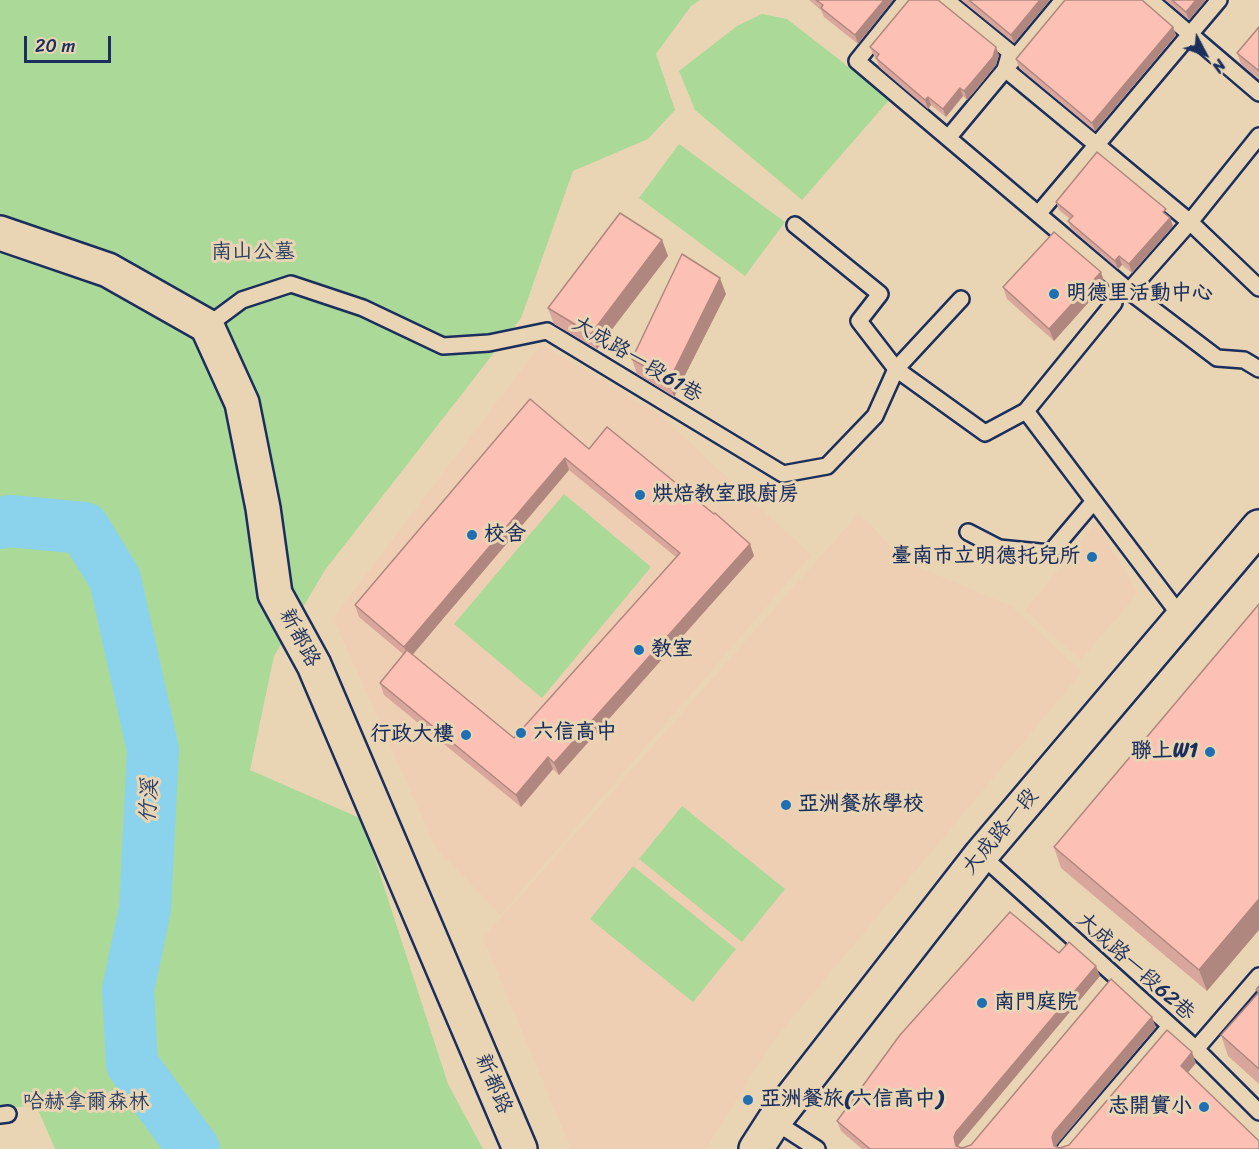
<!DOCTYPE html>
<html>
<head>
<meta charset="utf-8">
<style>
	body { margin:0 }
	#map { position:relative; width:1259px; height:1149px; overflow:hidden; background:#e9d5b3; font-family:Sriracha,sans-serif }
	canvas { display:block }
	.north { position:absolute; left:1175px; top:24px; width:60px; height:60px; -webkit-text-stroke:4px #e9d5b3; paint-order:stroke; rotate:131deg; font-size:16px; font-weight:700; line-height:24px; text-align:center; color:#1b2f5e }
	.north::after { content:''; display:block; margin:auto; width:21px; height:27px; background:#1b2f5e; clip-path:polygon(50% 0,100% 100%,50% 72%,0 100%) }
	.scale { position:absolute; left:24px; top:36px; width:87px; height:27px; box-sizing:border-box; border:3px solid #1b2f5e; border-top:0; padding-left:8px; font-size:18px; line-height:21px; white-space:nowrap; color:#1b2f5e; -webkit-text-stroke:4px #e9d5b3; paint-order:stroke }
</style>
</head>
<body>
<div id="map">
<canvas width="1259" height="1149"></canvas>
<div class="north">N</div>
<div class="scale">20 m</div>
</div>
<script>
const c = document.querySelector('canvas').getContext('2d');
c.lineJoin = 'round';
function fillPath(path, color) { c.fillStyle = color; c.fill(path, 'evenodd'); }
const toPath = rows => new Path2D(rows.map(r => 'M' + r).join(''));
function stroke(path, color, width, dash) { c.strokeStyle = color; c.lineWidth = width; c.lineCap = dash ? 'butt' : 'round'; c.setLineDash(dash || []); c.stroke(path); }
function drawText(font, color, halo, rows, align = 'center') {
  c.font = font + ' Sriracha,"LXGW WenKai TC",sans-serif'; c.lineWidth = 6; c.setLineDash([]); c.textBaseline = 'middle'; c.strokeStyle = halo; c.fillStyle = color; for (const [text, x, y, turn = 0] of rows) {
    c.save(); c.translate(x, y); c.rotate((+turn || 0) * Math.PI / 180); c.textAlign = isNaN(turn) ? turn : align; if (halo) c.strokeText(text, 0, 0); c.fillText(text, 0, 0); c.restore();
  }
}
fillPath(toPath([
	[541,344,659,414,811,555,501,915,436,848,333,618],
	[859,513,907,562,1011,606,1082,672,774,1040,706,1149,571,1149,483,938],
	[1096,522,1138,593,1081,660,1025,611]
]), '#efcfb3');
fillPath(toPath([
	[0,0,700,0,691,6,656,54,675,110,648,139,573,171,521,318,325,570,274,656,250,770,362,819,448,1084,483,1149,55,1149,36,1105,0,1109],
	[762,14,787,19,890,99,802,200,695,110,679,71,737,26],
	[679,144,785,222,745,276,639,198],
	[564,494,651,567,542,698,454,624],
	[682,806,785,889,742,942,639,859],
	[633,866,736,949,693,1002,590,919]
]), '#abd998');
stroke(toPath([
	[0,523,10,521,84,528,115,579,153,750,145,909,128,990,132,1064,194,1149]
]), '#8bd3ed', 52);
const lane = toPath([
	[906,0,857,61,1129,291,1217,358,1244,360,1259,369],
	[946,0,1010,52,1005,69,1190,222,1259,288],
	[1150,0,1259,93],
	[948,138,1063,0],
	[1039,213,1219,0],
	[795,225,880,294,859,321,896,369,961,299],
	[1129,291,1190,222,1259,136],
	[207,326,242,300,291,284,363,308,443,346,489,343,547,331,783,474,827,466,875,416,896,369,985,433,1026,411,1182,618],
	[1026,411,1114,303],
	[968,532,999,548,1050,553,1094,501],
	[981,855,1196,1049,1259,1112],
	[1196,1049,1259,976],
	[0,1115,8,1114],
	[774,1121,817,1149],
	[1065,1149,1166,1031]
]);
const secondary = toPath([
	[0,233,108,270,207,326,242,403,263,508,275,594,314,665,520,1149],
	[756,1149,774,1121,981,855,1259,527]
]);
stroke(lane, '#1b2f5e', 20);
stroke(secondary, '#1b2f5e', 38);
stroke(lane, '#e9d5b3', 15);
stroke(secondary, '#e9d5b3', 33);
fillPath(toPath([
	[809,0,893,0,858,44,824,17,821,10],
	[961,0,1050,0,1014,43],
	[1165,0,1206,0,1189,20],
	[1173,27,1176,35,1095,131,1019,68,1016,59],
	[1259,27,1259,79,1241,64,1237,53],
	[870,47,999,55,996,65,975,91,967,100,963,96,946,117,931,105,928,109,879,67,876,58,874,56],
	[1056,202,1169,216,1170,218,1173,226,1132,273,1122,265,1118,269,1071,229,1068,221,1070,219,1059,210],
	[662,240,668,256,597,349,554,324,548,308],
	[1105,284,1054,341,1007,299,1003,287],
	[726,294,674,397,637,374,632,359],
	[530,399,589,449,750,544,754,556,559,775,553,769,521,807,384,695,380,683,403,654,359,617,355,605],
	[569,470,676,557,514,738,412,655],
	[1259,604,1207,991,1061,868,1054,847],
	[1059,953,1100,976,960,1143,958,1146,962,1148,971,1145,1156,1027,1058,1143,1056,1146,1060,1148,1069,1145,1196,1063,1188,1072,1259,1149,862,1149,841,1131,837,1121],
	[1259,986,1259,1084,1228,1056,1221,1035,1258,993,1256,990]
]), '#d9a69b');
fillPath(toPath([
	[884,0,893,0,858,44,855,35],
	[1040,0,1050,0,1014,43,1011,35],
	[1196,0,1206,0,1189,20,1186,12],
	[1173,27,1176,35,1095,131,1092,123],
	[996,47,999,55,996,65,967,100,964,91],
	[960,88,963,96,946,117,943,109],
	[928,97,931,105,928,109,925,100],
	[1170,218,1173,226,1132,273,1129,264],
	[662,240,668,256,597,349,591,334],
	[1119,256,1122,265,1118,269,1115,261],
	[1101,272,1105,284,1054,341,1049,329],
	[720,278,726,294,674,397,669,381],
	[565,458,569,470,409,659,404,647],
	[750,544,754,556,559,775,554,763],
	[548,757,553,769,521,807,516,795],
	[1259,899,1259,930,1207,991,1199,970],
	[1096,966,1100,976,960,1143,957,1148,954,1137,956,1132],
	[1152,1017,1156,1027,1058,1143,1055,1148,1052,1137,1054,1132],
	[1192,1052,1196,1063,1185,1076,1181,1066]
]), '#b0877e');
const building = toPath([
	[816,0,884,0,855,35,821,8,823,5,816,0],
	[909,0,938,0,996,47,993,57,972,82,964,91,960,88,943,109,928,97,925,100,876,58,879,54,870,47,909,0],
	[969,0,1040,0,1011,35,969,0],
	[1065,0,1142,0,1173,27,1092,123,1016,59,1065,0],
	[1172,0,1196,0,1186,12,1172,0],
	[1259,27,1259,71,1237,53,1259,27],
	[1097,152,1166,209,1163,212,1170,218,1129,264,1119,256,1115,261,1068,221,1073,216,1056,202,1097,152],
	[620,213,662,240,591,334,548,308,620,213],
	[1054,232,1101,272,1049,329,1003,287,1054,232],
	[682,254,720,278,669,381,632,359,682,254],
	[530,399,589,449,607,427,714,514,715,513,750,544,554,763,548,757,516,795,380,683,407,650,514,738,680,553,565,458,404,647,355,605,530,399],
	[1259,604,1259,899,1199,970,1054,847,1259,604],
	[1010,912,1059,953,1069,942,1096,966,956,1132,954,1137,956,1146,962,1148,971,1145,1111,979,1152,1017,1054,1132,1052,1137,1054,1146,1060,1148,1069,1145,1167,1030,1192,1052,1181,1066,1259,1141,1259,1149,870,1149,837,1121,900,1035,1010,912],
	[1259,986,1259,1069,1221,1035,1259,992,1256,990,1259,986]
]);
fillPath(building, '#fcc1b4');
stroke(building, '#b0877e', 1.5);
for (const [x, y, r, color] of [
	[1054,294,6,"#1f6fb2"],
	[640,495,6,"#1f6fb2"],
	[472,535,6,"#1f6fb2"],
	[1092,557,6,"#1f6fb2"],
	[639,650,6,"#1f6fb2"],
	[521,733,6,"#1f6fb2"],
	[466,735,6,"#1f6fb2"],
	[1210,752,6,"#1f6fb2"],
	[786,805,6,"#1f6fb2"],
	[982,1003,6,"#1f6fb2"],
	[748,1100,6,"#1f6fb2"],
	[1204,1107,6,"#1f6fb2"]
]) { const dot = new Path2D(); dot.arc(x, y, r, 0, 2 * Math.PI); c.fillStyle = color; c.fill(dot); stroke(dot, '#e9d5b3', 2); }
drawText('21px', '#294064', '#e9d5b3', [
	["南山公墓",253,253],
	["哈赫拿爾森林",86,1103]
]);
drawText('bold 21px', '#1b2f5e', '#e9d5b3', [
	["明德里活動中心",1066,294],
	["烘焙教室跟廚房",652,495],
	["校舍",484,535],
	["臺南市立明德托兒所",1080,557,"right"],
	["教室",651,650],
	["六信高中",533,733],
	["行政大樓",454,735,"right"],
	["聯上W1",1198,752,"right"],
	["亞洲餐旅學校",798,805],
	["南門庭院",994,1003],
	["亞洲餐旅(六信高中)",760,1100],
	["志開實小",1192,1107,"right"]
], 'left');
drawText('21px', '#1b2f5e', '#e9d5b3', [
	["大成路一段61巷",637,360,31],
	["新都路",299,638,62],
	["大成路一段",1001,832,-50],
	["大成路一段62巷",1135,967,42],
	["新都路",493,1084,67]
]);
drawText('italic 22px', '#263f6c', '#e9d5b3', [
	["竹溪",150,801,-87]
]);
</script>
</body>
</html>
